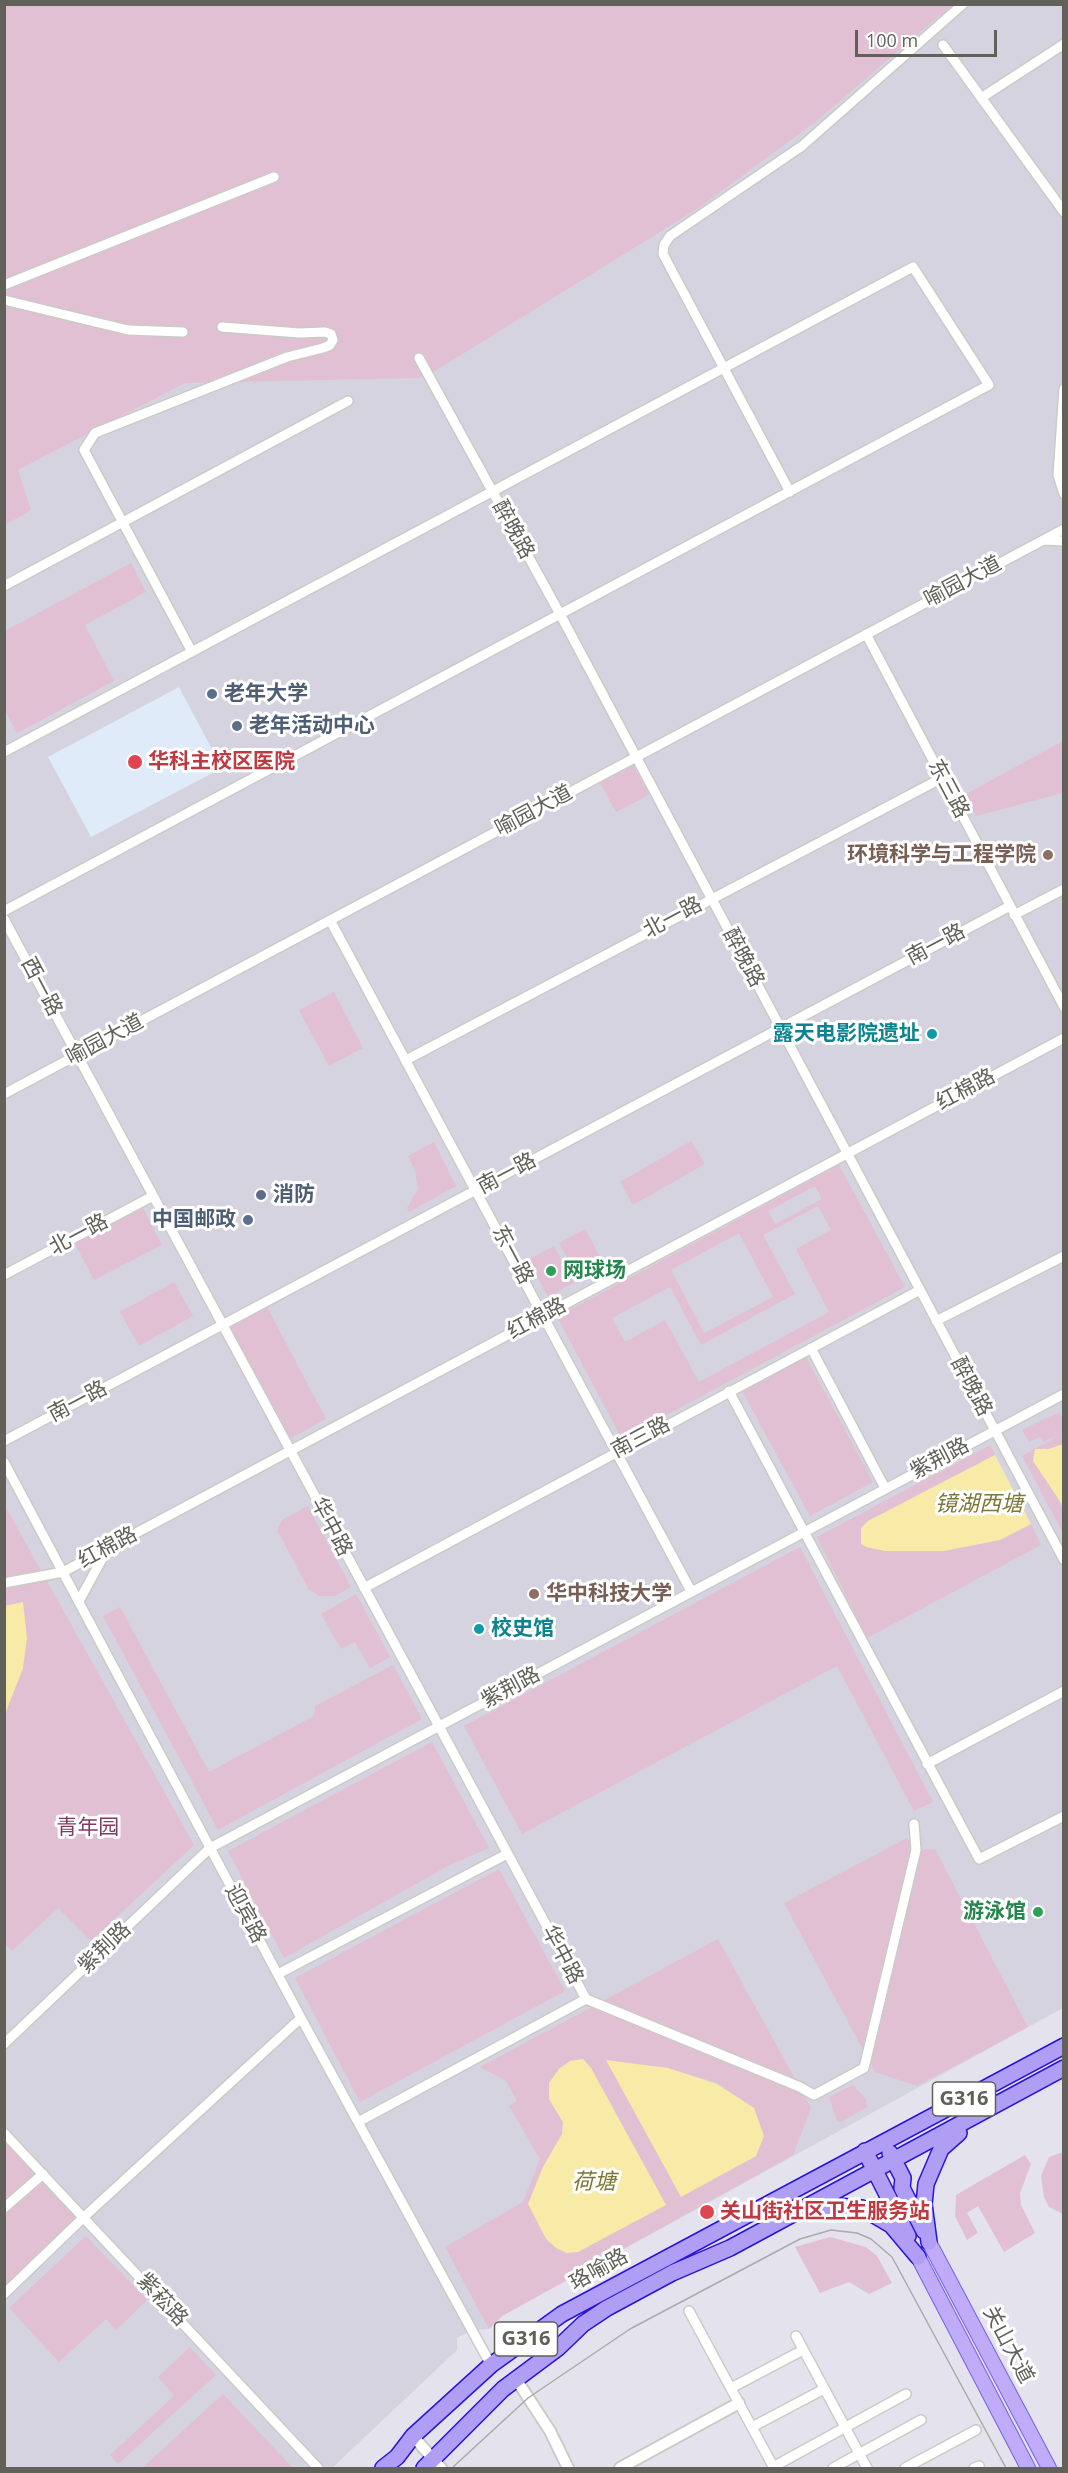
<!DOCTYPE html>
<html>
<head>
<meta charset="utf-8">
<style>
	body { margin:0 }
	#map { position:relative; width:1068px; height:2473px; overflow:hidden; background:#e4e2ec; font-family:"Open Sans",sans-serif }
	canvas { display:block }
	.frame { position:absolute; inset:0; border:6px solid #61615a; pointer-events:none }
	.scale { position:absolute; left:855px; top:30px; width:142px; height:27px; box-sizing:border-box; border:3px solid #61615a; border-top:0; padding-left:8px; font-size:18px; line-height:21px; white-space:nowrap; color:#61615a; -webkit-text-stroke:4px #fff; paint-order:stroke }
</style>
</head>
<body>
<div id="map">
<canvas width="1068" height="2473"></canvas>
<div class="frame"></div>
<div class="scale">100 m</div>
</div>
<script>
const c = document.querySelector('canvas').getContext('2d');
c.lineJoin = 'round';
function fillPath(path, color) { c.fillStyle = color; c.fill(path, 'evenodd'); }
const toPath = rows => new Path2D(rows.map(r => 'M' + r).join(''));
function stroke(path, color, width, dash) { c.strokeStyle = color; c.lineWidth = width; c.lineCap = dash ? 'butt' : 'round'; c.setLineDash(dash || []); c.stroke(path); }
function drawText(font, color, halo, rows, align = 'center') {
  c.font = font + ' "Open Sans","Noto Sans SC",sans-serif'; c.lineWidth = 6; c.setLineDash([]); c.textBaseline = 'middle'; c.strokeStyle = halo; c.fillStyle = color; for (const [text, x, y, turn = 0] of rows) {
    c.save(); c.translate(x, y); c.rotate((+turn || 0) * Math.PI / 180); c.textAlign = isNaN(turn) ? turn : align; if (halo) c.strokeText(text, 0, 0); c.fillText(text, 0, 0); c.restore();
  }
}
fillPath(toPath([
	[422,5,1063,5,1063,2008,502,2316,489,2329,472,2330,457,2338,457,2350,332,2468,5,2468,4,210]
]), '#d5d3df');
fillPath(toPath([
	[179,687,222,768,91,837,48,757]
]), '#dfebf8');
fillPath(toPath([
	[4,5,952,5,814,123,697,209,435,371,419,378,185,383,18,470,31,510,5,525],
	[131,563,146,592,85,625,114,681,17,733,5,710,5,631],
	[1063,741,1063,793,976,816,966,794],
	[632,763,649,795,616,812,599,781],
	[334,992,363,1048,329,1066,299,1010],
	[691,1141,705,1164,633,1205,620,1182],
	[434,1142,456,1186,409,1212,407,1208,418,1189,415,1171,408,1156],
	[839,1165,905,1287,622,1439,557,1317],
	[815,1186,822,1199,775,1224,768,1211],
	[818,1206,831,1230,796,1249,829,1312,699,1382,665,1320,625,1342,612,1318,670,1287,701,1345,795,1294,763,1235],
	[739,1233,773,1297,704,1333,671,1270],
	[143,1208,162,1245,94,1280,75,1244],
	[585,1229,605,1266,579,1280,559,1243],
	[554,1246,574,1283,548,1297,528,1260],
	[174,1282,193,1316,139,1346,120,1312],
	[267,1307,326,1419,289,1439,229,1327],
	[806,1357,873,1482,810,1516,742,1391],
	[1059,1412,1063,1419,1063,1444,1049,1449,1042,1448,1061,1506,1063,1506,1063,1533,1022,1456,1061,1434,1043,1442,1040,1437,1029,1442,1022,1430],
	[990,1445,995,1455,868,1521,979,1543,1000,1540,1031,1524,1041,1545,867,1638,817,1537],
	[4,1504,194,1845,91,1941,58,1908,12,1951,4,1942,4,1714,23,1669,23,1602,5,1606],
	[308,1506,351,1587,335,1596,320,1596,309,1590,277,1530,283,1519],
	[800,1547,933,1802,914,1811,837,1666,522,1834,464,1726],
	[356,1594,390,1657,370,1668,355,1642,341,1649,321,1614],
	[120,1607,209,1772,314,1716,315,1706,393,1665,422,1719,218,1830,103,1616],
	[432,1742,489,1848,448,1866,284,1958,228,1851],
	[907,1838,916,1850,935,1849,1028,2027,917,2086,875,2072,784,1903],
	[499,1869,565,1991,360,2102,295,1978],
	[718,1939,811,2108,793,2155,502,2316,489,2329,445,2247,523,2202,540,2159,509,2106,517,2101,506,2081,480,2067],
	[582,2059,591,2068,666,2205,543,2167,562,2134,563,2122,549,2099,549,2083,559,2069,570,2061],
	[606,2061,668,2068,717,2083,754,2108],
	[853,2085,866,2099,867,2107,841,2122,837,2121,829,2097],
	[4,2140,79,2217,5,2288,4,2287],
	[1063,2152,1064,2152,1063,2214,1049,2207,1044,2197,1041,2176,1049,2157],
	[1025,2155,1031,2164,1020,2193,1021,2205,1035,2233,1004,2252,978,2206,967,2213,978,2233,967,2240,955,2216,956,2195],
	[86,2236,147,2300,116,2330,106,2319,59,2362,9,2308],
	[830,2237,866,2247,877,2256,892,2283,869,2294,849,2282,820,2293,795,2247],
	[190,2347,216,2375,118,2464,110,2455,174,2396,158,2377],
	[223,2394,293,2468,142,2468]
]), '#e1c0d4');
fillPath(toPath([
	[1063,1444,1064,1444,1063,1506,1033,1461,1035,1449,1049,1449],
	[995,1455,1031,1524,1000,1540,944,1551,885,1551,866,1547,861,1544,861,1528,868,1521],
	[23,1602,27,1638,23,1668,5,1714,5,1606],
	[583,2059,591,2068,666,2205,578,2252,567,2253,556,2248,546,2239,528,2204,543,2167,562,2134,563,2122,549,2099,549,2083,559,2069,570,2061],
	[606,2060,668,2068,717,2084,754,2108,764,2136,756,2156,681,2197]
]), '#f7eba7');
const minor = toPath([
	[943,45,1064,212],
	[981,98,1064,44],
	[4,285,274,177],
	[4,300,128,330,183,332],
	[419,358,560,614,1064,1560],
	[1064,389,1058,475,1064,494],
	[790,492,663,254,664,245,670,236,802,146,963,4],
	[1044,540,1064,541],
	[4,586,348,401],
	[866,634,1064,1007],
	[192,652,84,450,95,433,287,357,323,348,330,345,333,340,331,334,325,332,299,333,222,327],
	[4,752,913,267,989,385,4,911],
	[1014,915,1064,889],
	[4,919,586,1999],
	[330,920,691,1591],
	[406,1060,942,778],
	[4,1094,1064,529],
	[4,1275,153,1196],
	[936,1321,1064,1256],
	[811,1348,885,1488],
	[729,1391,979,1859,1064,1816],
	[4,1441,1010,906],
	[4,1462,301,2018,491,2365],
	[4,1583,63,1572,1064,1038],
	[364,1588,920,1290],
	[79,1601,108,1548],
	[927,1764,1064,1691],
	[278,1974,507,1854],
	[586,1999,800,2087,814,2095,864,2068,916,1850,914,1824],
	[4,2044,210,1848,1064,1394],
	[358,2122,586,1999],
	[4,2133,318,2468],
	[4,2208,43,2174],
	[4,2294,84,2217,301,2018],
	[689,2311,774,2468],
	[796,2336,867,2468],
	[731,2388,803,2350],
	[752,2427,824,2389],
	[773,2467,906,2394],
	[833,2468,921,2420],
	[905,2468,976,2430],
	[974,2468,979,2466]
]);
const tertiary = toPath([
	[516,2379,550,2431,568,2468],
	[413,2436,441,2468],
	[620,2468,739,2403]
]);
const primary = toPath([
	[929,2242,1049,2468],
	[918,2257,1028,2468]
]);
const trunk = toPath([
	[865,2151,908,2236],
	[890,2153,903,2178,902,2188,924,2231],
	[809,2211,837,2206,862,2208,891,2225,918,2257],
	[929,2242,924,2204,926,2184,941,2149,959,2133],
	[383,2468,397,2457,413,2436,491,2365,562,2314,1064,2046],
	[424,2468,503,2389,558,2348,583,2324,607,2308,672,2273,730,2248,1064,2068]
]);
stroke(minor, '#cbcbc5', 12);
stroke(tertiary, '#cbcbc5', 14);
stroke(primary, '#7563e4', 16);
stroke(trunk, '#2914da', 18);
stroke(minor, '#fff', 9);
stroke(tertiary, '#fff', 10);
stroke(primary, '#bfabf7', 14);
stroke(trunk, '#b09ef5', 15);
stroke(toPath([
	[452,2468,528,2398,630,2329,800,2239,831,2230,857,2233,871,2239,892,2257,1006,2468]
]), '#aaaaa8', 1.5);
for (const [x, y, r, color] of [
	[212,694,6,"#5c6f8a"],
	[237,726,6,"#5c6f8a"],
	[135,762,8,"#e0444e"],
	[1048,855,6,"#8d6e63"],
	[932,1034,6,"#0f9aa8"],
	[261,1195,6,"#5c6f8a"],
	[248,1220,6,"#5c6f8a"],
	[551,1271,6,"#2e9e5b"],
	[534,1594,6,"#8d6e63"],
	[479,1629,6,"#0f9aa8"],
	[1038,1912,6,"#2e9e5b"],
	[707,2212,8,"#e0444e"]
]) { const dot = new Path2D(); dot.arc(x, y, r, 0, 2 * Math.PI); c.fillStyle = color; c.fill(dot); stroke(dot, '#fff', 2); }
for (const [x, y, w] of [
	[964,2099,63],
	[526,2339,63]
]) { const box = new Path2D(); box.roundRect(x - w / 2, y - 17, w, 34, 4.5); c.fillStyle = '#fff'; c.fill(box); stroke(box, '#61615a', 1.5); }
drawText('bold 20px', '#61615a', null, [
	["G316",964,2099],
	["G316",526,2339]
]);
drawText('21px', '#61615a', '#fff', [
	["醉晚路",513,530,61],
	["喻园大道",963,582,-28],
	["东三路",948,789,62],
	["喻园大道",534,811,-28],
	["北一路",673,918,-28],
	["南一路",936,945,-28],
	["醉晚路",743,958,62],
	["西一路",41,987,62],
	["喻园大道",105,1040,-28],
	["红棉路",966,1090,-28],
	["南一路",507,1174,-28],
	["北一路",79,1235,-28],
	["东一路",512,1255,62],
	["红棉路",537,1319,-28],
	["醉晚路",971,1387,62],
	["南一路",78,1402,-28],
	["南三路",641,1438,-28],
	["紫荆路",940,1459,-28],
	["华中路",331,1527,62],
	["红棉路",108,1548,-28],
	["紫荆路",511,1688,-28],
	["迎宾路",245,1914,62],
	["紫荆路",105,1948,-44],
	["华中路",562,1955,62],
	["珞喻路",599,2270,-29],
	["紫菘路",162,2300,47],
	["关山大道",1008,2345,62]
]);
drawText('bold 21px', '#4e5e75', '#fff', [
	["老年大学",224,694],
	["老年活动中心",249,726],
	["消防",273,1195],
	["中国邮政",236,1220,"right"]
], 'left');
drawText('bold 21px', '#be3a42', '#fff', [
	["华科主校区医院",148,762],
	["关山街社区卫生服务站",720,2212]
], 'left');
drawText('bold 21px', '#785e54', '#fff', [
	["环境科学与工程学院",1036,855],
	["华中科技大学",546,1594,"left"]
], 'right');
drawText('bold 21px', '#0d838f', '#fff', [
	["露天电影院遗址",920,1034],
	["校史馆",491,1629,"left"]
], 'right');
drawText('bold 21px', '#27864d', '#fff', [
	["网球场",563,1271],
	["游泳馆",1026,1912,"right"]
], 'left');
drawText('21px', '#7f3c60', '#fff', [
	["青年园",88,1828]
]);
drawText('italic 22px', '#7d7837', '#fff', [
	["镜湖西塘",979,1505],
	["荷塘",594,2183]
]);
</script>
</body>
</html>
